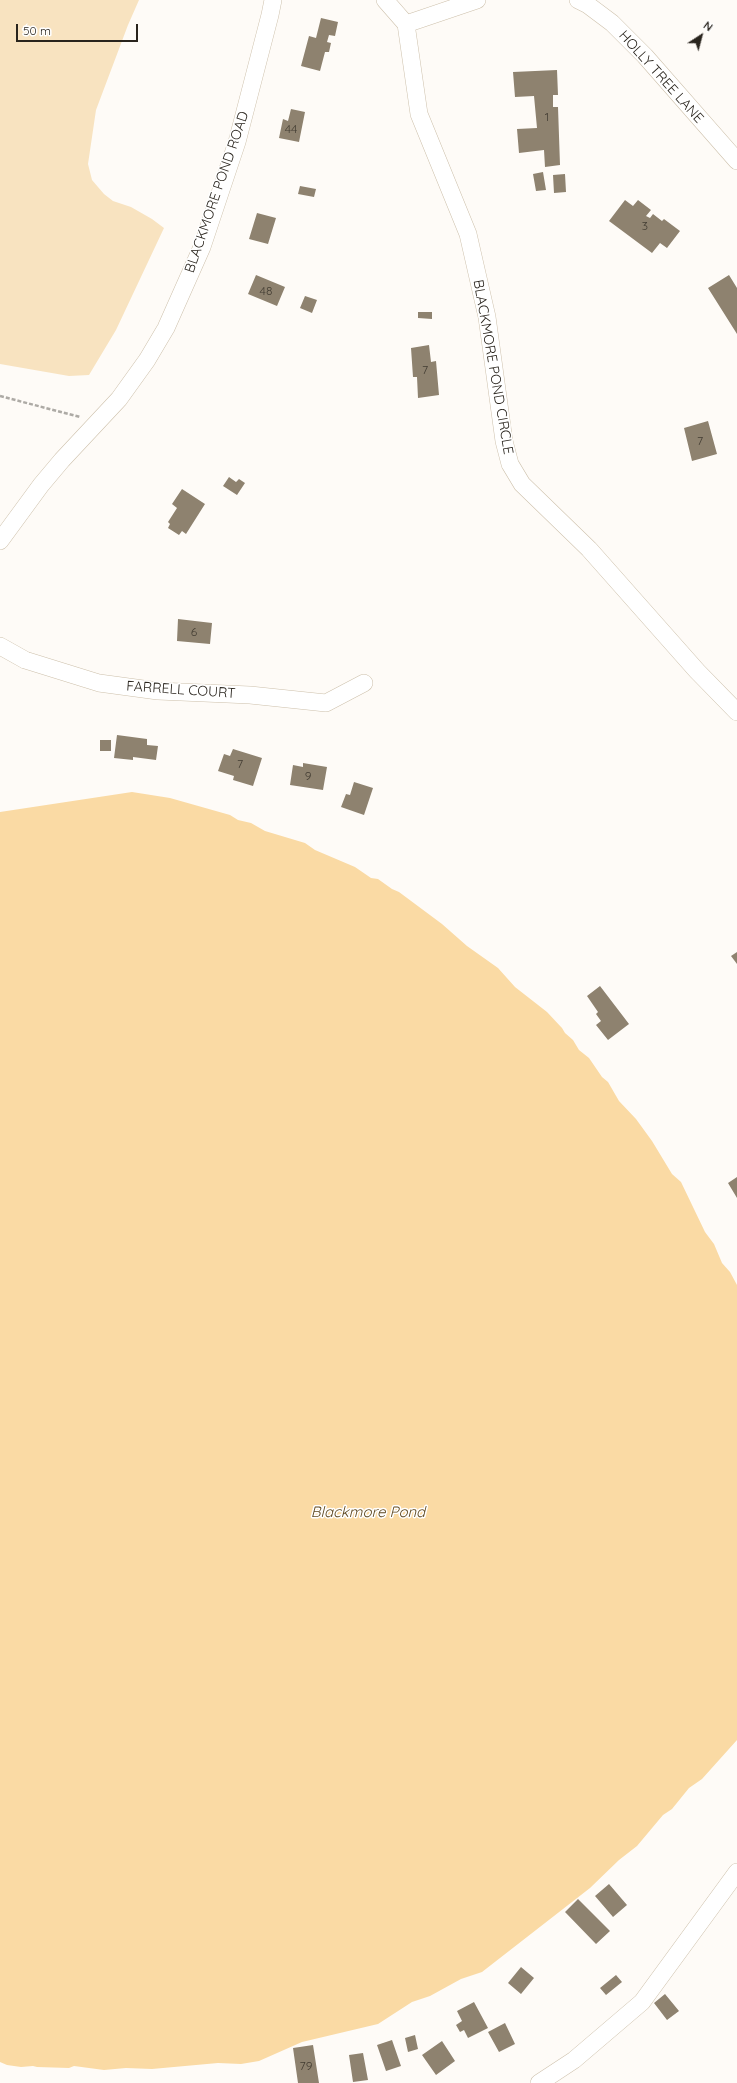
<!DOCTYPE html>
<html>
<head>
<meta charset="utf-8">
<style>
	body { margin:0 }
	#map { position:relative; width:737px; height:2083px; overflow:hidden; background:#fefbf7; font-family:Quicksand,sans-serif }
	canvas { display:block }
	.north { position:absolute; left:681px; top:16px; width:40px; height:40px; -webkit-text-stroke:3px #fff; paint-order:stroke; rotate:36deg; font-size:11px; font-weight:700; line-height:16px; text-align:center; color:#29241d }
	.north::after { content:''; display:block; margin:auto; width:14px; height:18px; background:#29241d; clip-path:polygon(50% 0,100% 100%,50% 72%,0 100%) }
	.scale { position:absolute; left:16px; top:24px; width:122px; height:18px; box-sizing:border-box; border:2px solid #29241d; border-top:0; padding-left:5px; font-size:12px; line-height:14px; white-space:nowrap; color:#29241d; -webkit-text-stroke:3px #fff; paint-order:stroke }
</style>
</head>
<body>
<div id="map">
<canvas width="737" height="2083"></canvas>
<div class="north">N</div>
<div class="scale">50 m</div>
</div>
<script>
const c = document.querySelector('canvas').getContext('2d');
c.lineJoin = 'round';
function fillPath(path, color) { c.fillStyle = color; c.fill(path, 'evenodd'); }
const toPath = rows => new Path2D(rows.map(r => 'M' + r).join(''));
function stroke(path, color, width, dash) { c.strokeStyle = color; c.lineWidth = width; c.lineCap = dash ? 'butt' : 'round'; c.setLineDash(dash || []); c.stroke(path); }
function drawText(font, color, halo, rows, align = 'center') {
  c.font = font + ' Quicksand,sans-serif'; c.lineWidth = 3; c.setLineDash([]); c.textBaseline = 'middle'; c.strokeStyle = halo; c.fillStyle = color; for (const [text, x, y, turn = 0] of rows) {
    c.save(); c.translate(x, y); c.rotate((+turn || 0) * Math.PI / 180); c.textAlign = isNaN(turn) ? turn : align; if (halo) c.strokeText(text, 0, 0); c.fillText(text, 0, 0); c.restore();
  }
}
fillPath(toPath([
	[0,0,139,0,128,25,96,110,88,164,92,180,104,194,113,201,131,207,152,219,164,228,116,330,89,375,69,376,0,364]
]), '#f8e3c0');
fillPath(toPath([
	[132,792,170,798,230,815,238,820,251,823,265,831,305,843,315,850,355,867,371,878,378,879,392,889,399,892,442,924,467,946,498,968,515,987,547,1012,562,1028,565,1033,573,1040,579,1050,589,1058,602,1077,608,1082,619,1101,636,1119,652,1141,672,1174,681,1182,705,1232,714,1244,722,1263,730,1272,737,1285,737,1740,702,1779,689,1788,672,1809,663,1815,637,1846,619,1860,590,1888,482,1972,461,1979,430,1996,412,2002,378,2024,302,2042,259,2061,241,2064,218,2063,152,2069,126,2068,104,2070,74,2066,69,2068,37,2067,33,2066,21,2067,7,2065,0,2062,0,812]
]), '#fadaa4');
fillPath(toPath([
	[321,18,338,22,335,36,329,35,327,42,331,43,329,52,325,52,320,71,301,66,309,36,316,38],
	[557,70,558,95,553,95,553,107,558,107,560,165,545,167,544,150,519,153,517,129,537,128,534,96,515,97,513,72],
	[291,109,305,112,299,142,279,138,283,119,288,121],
	[543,172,546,190,536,191,533,174],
	[565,174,566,192,554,193,553,175],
	[300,186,316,189,314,197,298,194],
	[625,200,633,206,638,200,651,210,646,216,650,218,653,214,662,221,664,219,680,231,667,248,660,243,652,253,609,221],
	[257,213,276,218,268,244,249,239],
	[256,275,285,287,277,306,248,294],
	[729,275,737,288,737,334,708,288],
	[305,296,317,300,312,313,300,308],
	[418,312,432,312,432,319,418,318],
	[429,345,431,362,436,361,439,395,418,398,417,377,413,377,411,348],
	[708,421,717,454,692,461,684,428],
	[229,477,236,482,239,479,245,483,237,495,223,486],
	[182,489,205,504,186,534,182,531,179,535,168,528,170,524,168,522,177,508,172,504],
	[178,619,212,623,210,644,177,641],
	[117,735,147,739,147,745,158,746,156,760,133,757,133,760,114,758],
	[100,740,111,740,111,751,100,751],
	[233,749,262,758,253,786,233,780,234,776,218,771,224,754,230,756],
	[303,763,327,767,323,790,290,785,293,765,303,767],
	[354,782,373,788,364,815,341,807,346,794,350,795],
	[737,952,737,964,731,956],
	[600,986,629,1024,608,1040,596,1025,601,1021,596,1014,598,1012,587,996],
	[737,1177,737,1198,728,1183],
	[609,1884,627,1905,613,1917,595,1896],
	[578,1899,610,1931,596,1944,565,1912],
	[521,1967,534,1978,521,1994,508,1983],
	[616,1975,622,1982,606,1995,600,1988],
	[665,1994,679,2011,667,2020,654,2003],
	[474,2002,488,2028,468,2038,464,2030,460,2032,456,2025,462,2021,457,2011],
	[505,2023,515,2044,499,2052,488,2032],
	[415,2035,418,2049,408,2052,405,2038],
	[392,2040,401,2066,386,2071,377,2045],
	[442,2041,455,2061,436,2075,422,2055],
	[313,2045,319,2083,298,2083,293,2048],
	[363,2053,368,2080,353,2082,349,2055]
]), '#8e826f');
const minor = toPath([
	[385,0,406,24,419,114,468,234,487,317,504,441,510,464,522,484,589,549,697,671,737,712],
	[578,0,588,5,612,23,645,56,737,161],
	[406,24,477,0],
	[0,541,41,485,62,460,119,399,147,360,166,328,202,247,237,142,270,15,273,0],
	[0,646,25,660,99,683,158,691,250,695,326,703,364,683],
	[539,2083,574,2060,642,2002,737,1872]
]);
stroke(minor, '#cdc0ab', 18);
stroke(toPath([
	[0,396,80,417]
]), '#adaaa5', 2.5, [4, 2]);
stroke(minor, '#fff', 17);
drawText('12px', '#423c32', null, [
	["1",547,117],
	["44",291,129],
	["3",645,226],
	["48",266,291],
	["7",425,370],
	["7",700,441],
	["6",194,632],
	["7",240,764],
	["9",308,776],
	["79",306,2066]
]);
drawText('14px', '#29241d', '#fff', [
	["HOLLY TREE LANE",661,77,48],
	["BLACKMORE POND ROAD",217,192,-71],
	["BLACKMORE POND CIRCLE",493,367,80],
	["FARRELL COURT",181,690,4]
]);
drawText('italic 15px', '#5f4921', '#fff', [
	["Blackmore Pond",368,1512]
]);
</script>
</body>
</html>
